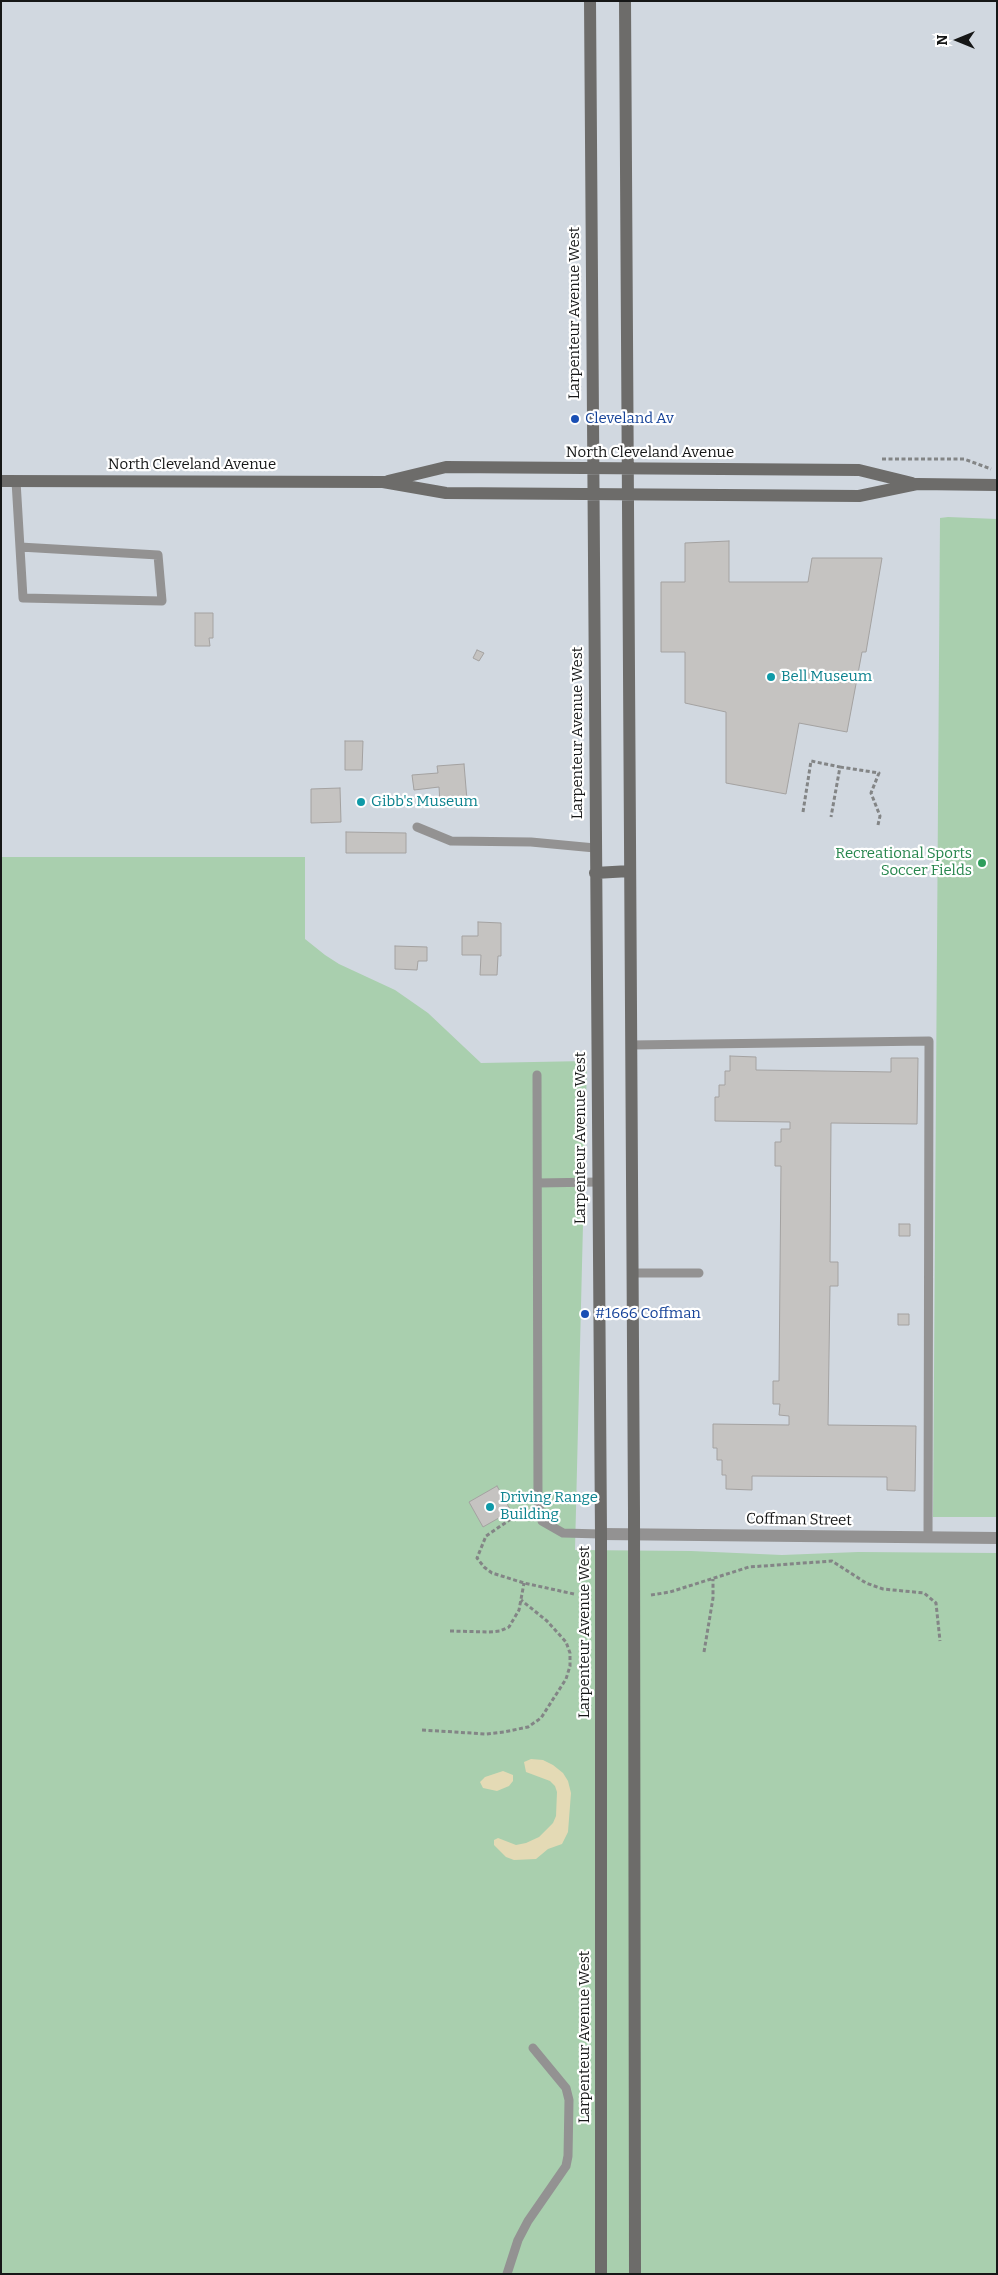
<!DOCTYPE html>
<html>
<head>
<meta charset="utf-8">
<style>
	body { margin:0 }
	#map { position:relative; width:998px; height:2275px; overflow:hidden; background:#e2e4e6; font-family:Bitter,serif }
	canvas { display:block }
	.frame { position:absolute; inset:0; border:2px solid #161717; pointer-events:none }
	.north { position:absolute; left:933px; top:15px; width:50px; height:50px; -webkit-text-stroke:4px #fff; paint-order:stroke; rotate:270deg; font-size:14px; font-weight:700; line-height:20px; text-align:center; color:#161717 }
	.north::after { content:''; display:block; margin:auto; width:18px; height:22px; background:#161717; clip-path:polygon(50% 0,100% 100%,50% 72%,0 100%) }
</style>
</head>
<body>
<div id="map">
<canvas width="998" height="2275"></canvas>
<div class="frame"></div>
<div class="north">N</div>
</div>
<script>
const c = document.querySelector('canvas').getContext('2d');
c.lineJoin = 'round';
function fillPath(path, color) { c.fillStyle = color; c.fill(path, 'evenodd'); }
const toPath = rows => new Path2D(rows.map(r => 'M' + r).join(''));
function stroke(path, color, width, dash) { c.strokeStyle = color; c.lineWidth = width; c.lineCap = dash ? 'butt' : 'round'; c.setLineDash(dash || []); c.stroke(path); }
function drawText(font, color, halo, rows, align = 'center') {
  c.font = font + ' Bitter,serif'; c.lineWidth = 4.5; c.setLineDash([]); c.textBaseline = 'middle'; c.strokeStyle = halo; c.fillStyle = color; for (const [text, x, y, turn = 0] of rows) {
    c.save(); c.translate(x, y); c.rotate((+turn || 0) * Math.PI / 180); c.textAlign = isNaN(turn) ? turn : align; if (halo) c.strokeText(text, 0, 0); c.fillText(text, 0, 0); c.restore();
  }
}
fillPath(toPath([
	[1,1,997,1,997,2274,1,2274]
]), '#d1d8e0');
fillPath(toPath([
	[948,517,997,519,997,1517,933,1517,940,518],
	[1,857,305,857,305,939,325,955,339,964,395,990,428,1013,481,1063,587,1061,575,1550,691,1551,782,1555,858,1552,997,1553,997,2274,1,2274]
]), '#a9cfae');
fillPath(toPath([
	[531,1759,543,1760,553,1765,563,1773,568,1781,571,1793,568,1832,562,1844,548,1849,536,1859,514,1860,506,1857,494,1845,494,1840,498,1838,516,1845,526,1843,539,1837,553,1823,556,1816,557,1792,555,1786,550,1781,526,1772,524,1762],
	[503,1771,513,1775,513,1781,509,1786,497,1791,483,1788,480,1782,485,1777]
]), '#e4dab5');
const building = toPath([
	[729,541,729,582,808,582,812,558,882,558,866,652,862,652,847,732,799,723,786,794,726,783,726,712,685,703,685,652,661,652,661,582,685,582,685,543,729,541],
	[195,613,213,613,213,638,209,638,210,646,195,646,195,613],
	[477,650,484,653,479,661,473,658,477,650],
	[345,741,363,741,362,770,345,770,345,741],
	[464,764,467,800,440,803,439,787,414,790,412,775,438,773,437,766,464,764],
	[340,788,341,822,311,823,311,789,340,788],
	[346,832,406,833,406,853,346,853,346,832],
	[478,922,501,923,501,956,498,956,497,975,480,975,481,955,462,955,462,936,478,936,478,922],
	[395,946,427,947,427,961,418,961,417,970,395,969,395,946],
	[730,1056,756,1057,756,1070,891,1072,891,1058,918,1058,917,1124,831,1123,830,1262,838,1262,838,1286,830,1286,828,1425,916,1426,915,1491,887,1490,887,1477,752,1476,752,1490,726,1489,726,1475,722,1475,722,1460,717,1460,717,1448,713,1448,713,1424,789,1425,789,1416,779,1415,780,1404,773,1404,773,1381,779,1381,781,1166,775,1166,775,1142,781,1142,781,1129,790,1129,790,1122,715,1121,715,1097,719,1097,719,1085,725,1085,725,1071,730,1071,730,1056],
	[899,1224,910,1224,910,1236,899,1236,899,1224],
	[898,1314,909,1314,909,1325,898,1325,898,1314],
	[497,1486,511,1511,483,1527,469,1502,497,1486]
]);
fillPath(building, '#c5c3c1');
stroke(building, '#a4a2a1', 1);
stroke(toPath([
	[882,459,964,459,991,469],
	[840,767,879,773,871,793,880,816,878,825],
	[803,812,811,761,840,767,831,817],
	[527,1508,486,1536,477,1558,484,1567,492,1573,524,1583,574,1594],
	[651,1595,670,1592,749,1567,832,1561,866,1583,883,1589,924,1593,936,1603,940,1641],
	[450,1631,489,1632,500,1631,509,1627,519,1610,524,1583],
	[704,1652,713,1598,713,1579],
	[422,1730,486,1734,504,1732,528,1727,541,1718,566,1679,570,1666,570,1653,566,1642,547,1621,521,1600]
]), '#838586', 3, [4, 2.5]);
stroke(toPath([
	[16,481,23,598,162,601,158,555,20,547],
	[417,827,451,841,531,842,595,848],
	[631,1045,929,1041,928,1538],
	[537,1075,538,1501,542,1521,563,1533,601,1534],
	[538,1183,598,1182],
	[633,1273,699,1273],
	[507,2274,518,2240,528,2221,566,2166,568,2156,569,2100,566,2088,533,2048]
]), '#939292', 9);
stroke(toPath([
	[601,1534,997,1538]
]), '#939292', 12);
stroke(toPath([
	[590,1,601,1534,601,2274],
	[625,1,634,1510,635,2274],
	[1,481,383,482,446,493,859,496,917,484,997,485],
	[388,481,446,467,859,470,912,483],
	[595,873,630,871]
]), '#6d6c6a', 12);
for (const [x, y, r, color] of [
	[575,419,5,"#1a4fb4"],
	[771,677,5,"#0f9aa8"],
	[361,802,5,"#0f9aa8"],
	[982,863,5,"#2e9e5b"],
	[585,1314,5,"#1a4fb4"],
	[490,1507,5,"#0f9aa8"]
]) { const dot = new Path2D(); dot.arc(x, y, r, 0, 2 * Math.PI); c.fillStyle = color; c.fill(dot); stroke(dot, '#fff', 2); }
drawText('15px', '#161717', '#fff', [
	["Larpenteur Avenue West",575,313,-90],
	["North Cleveland Avenue",650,453],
	["North Cleveland Avenue",192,465],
	["Larpenteur Avenue West",578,733,-90],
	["Larpenteur Avenue West",581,1138,-90],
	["Coffman Street",799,1520,1],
	["Larpenteur Avenue West",585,1632,-90],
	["Larpenteur Avenue West",585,2037,-90]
]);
drawText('15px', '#164399', '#fff', [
	["Cleveland Av",585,419],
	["#1666 Coffman",595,1314]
], 'left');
drawText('15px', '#0d838f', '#fff', [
	["Bell Museum",781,677],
	["Gibb's Museum",371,802],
	["Driving Range",500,1498],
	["Building",500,1515]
], 'left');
drawText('15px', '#27864d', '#fff', [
	["Recreational Sports",972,854],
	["Soccer Fields",972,871]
], 'right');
</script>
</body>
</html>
